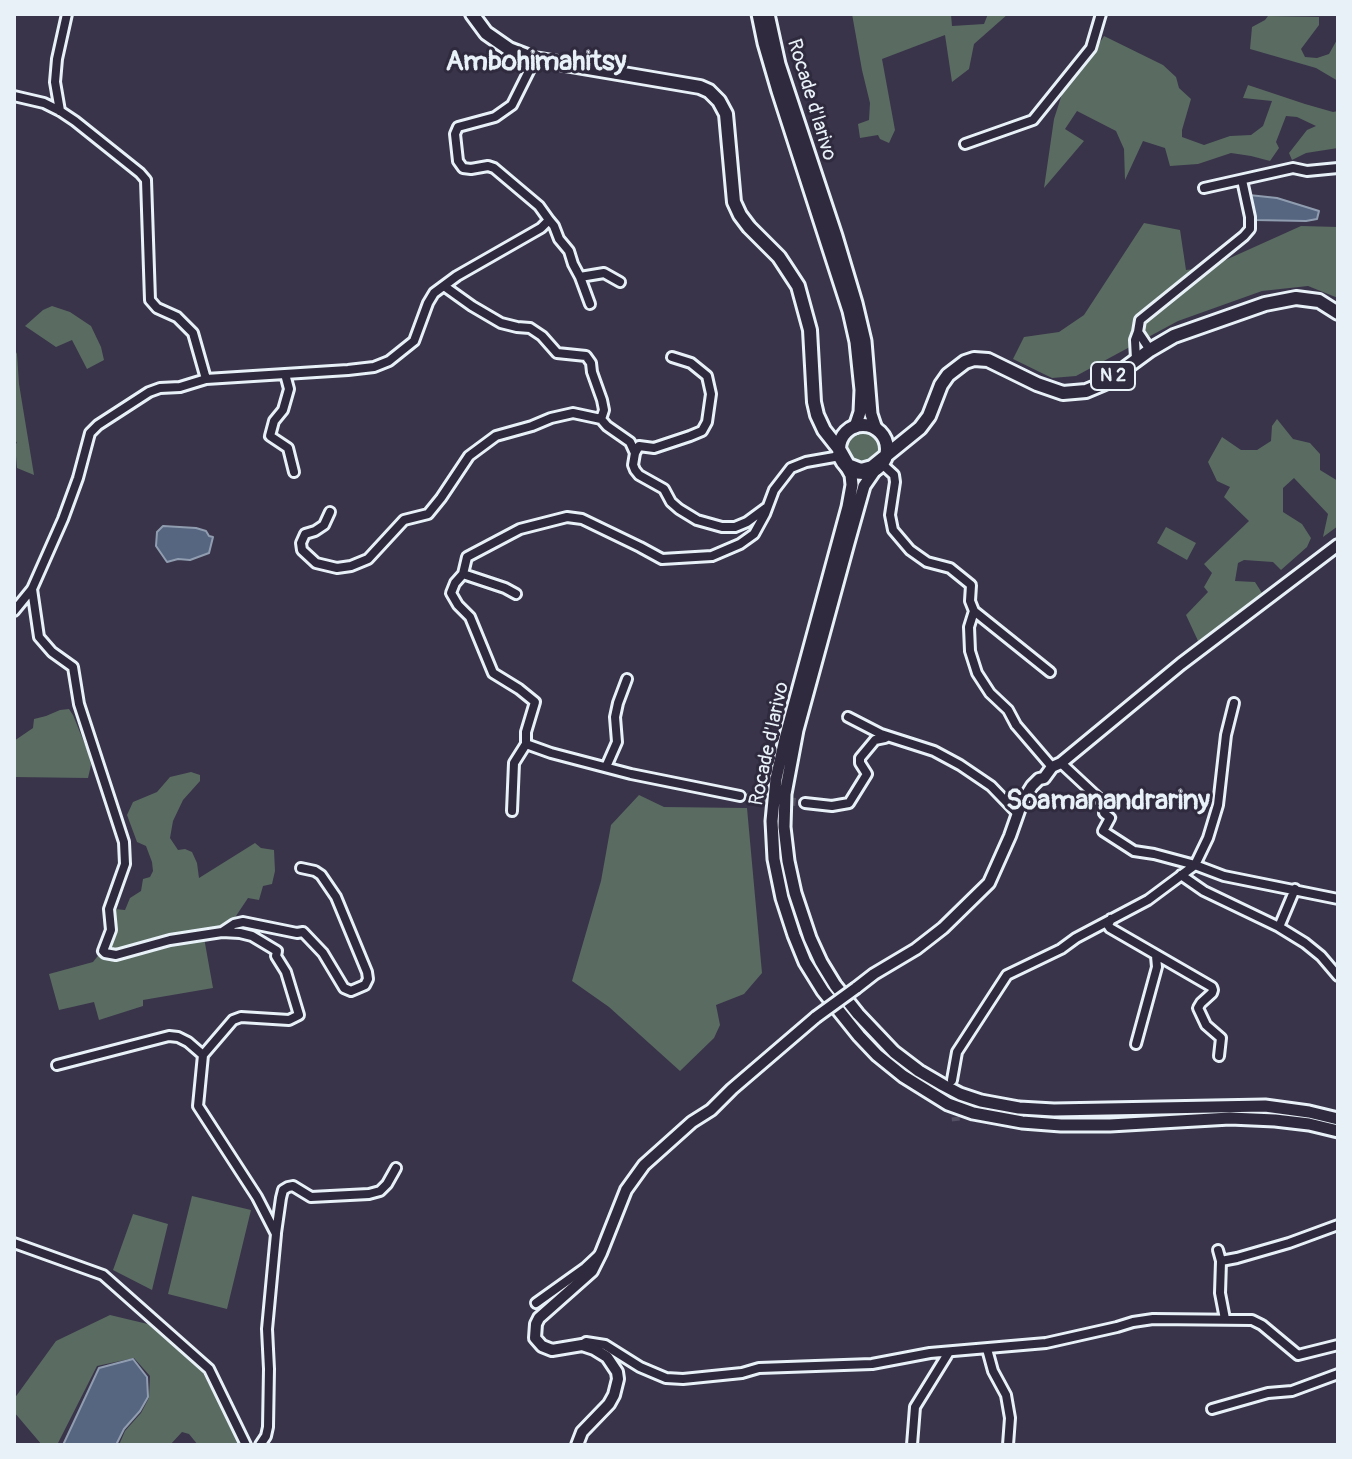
<!DOCTYPE html>
<html>
<head>
<meta charset="utf-8">
<style>
	body { margin:0 }
	#map { position:relative; width:1352px; height:1459px; overflow:hidden; background:#393449; font-family:Pangolin,sans-serif }
	canvas { display:block }
	.frame { position:absolute; inset:0; border:16px solid #e8f1f8; pointer-events:none }
</style>
</head>
<body>
<div id="map">
<canvas width="1352" height="1459"></canvas>
<div class="frame"></div>
</div>
<script>
const c = document.querySelector('canvas').getContext('2d');
c.lineJoin = 'round';
function fillPath(path, color) { c.fillStyle = color; c.fill(path, 'evenodd'); }
const toPath = rows => new Path2D(rows.map(r => 'M' + r).join(''));
function stroke(path, color, width, dash) { c.strokeStyle = color; c.lineWidth = width; c.lineCap = dash ? 'butt' : 'round'; c.setLineDash(dash || []); c.stroke(path); }
function drawText(font, color, halo, rows, align = 'center') {
  c.font = font + ' Pangolin,sans-serif'; c.lineWidth = 6; c.setLineDash([]); c.textBaseline = 'middle'; c.strokeStyle = halo; c.fillStyle = color; for (const [text, x, y, turn = 0] of rows) {
    c.save(); c.translate(x, y); c.rotate((+turn || 0) * Math.PI / 180); c.textAlign = isNaN(turn) ? turn : align; if (halo) c.strokeText(text, 0, 0); c.fillText(text, 0, 0); c.restore();
  }
}
fillPath(toPath([
	[852,14,951,14,952,26,984,24,988,14,1008,14,974,44,969,69,952,82,945,35,882,59,895,130,889,143,880,139,878,135,860,138,858,124,869,120,870,103,862,70],
	[1268,16,1319,17,1319,25,1301,49,1305,57,1317,58,1329,54,1338,38,1338,81,1316,68,1250,49,1252,27,1265,20],
	[1104,36,1163,65,1176,77,1179,88,1191,99,1182,130,1182,137,1204,145,1230,136,1251,135,1263,126,1272,101,1243,98,1248,85,1305,104,1333,112,1338,111,1338,148,1306,153,1292,160,1289,153,1307,130,1316,126,1297,117,1286,116,1276,142,1279,148,1270,161,1251,156,1231,153,1198,164,1170,166,1165,148,1143,141,1125,180,1124,149,1116,131,1077,111,1065,129,1084,141,1044,188,1054,119,1062,94,1085,65],
	[1144,223,1180,230,1186,270,1210,267,1301,226,1338,227,1338,298,1308,286,1262,291,1178,321,1076,376,1052,378,1013,359,1024,337,1059,332,1084,315],
	[52,306,70,312,91,326,101,347,104,360,87,369,72,340,56,347,25,326,43,310],
	[14,348,17,354,19,384,34,475,17,468,15,444,17,443,14,438],
	[1277,419,1293,439,1310,443,1320,454,1320,470,1338,481,1338,526,1323,537,1328,514,1294,478,1283,488,1283,512,1302,524,1311,538,1307,547,1281,570,1273,562,1244,560,1238,563,1235,581,1255,582,1262,593,1199,643,1186,615,1208,592,1204,587,1212,573,1204,564,1249,521,1224,497,1230,487,1217,481,1208,462,1222,437,1241,450,1257,450,1271,441,1272,426],
	[865,432,876,438,880,445,880,454,873,464,853,464,845,450,846,446,853,435],
	[1166,527,1196,543,1187,560,1157,543],
	[69,709,73,715,88,752,91,765,88,778,14,777,14,741,33,728,34,719,46,716,60,710],
	[191,772,200,775,200,781,183,800,173,821,170,838,178,850,185,849,192,852,197,863,199,878,255,843,261,848,274,850,275,871,272,884,263,886,259,900,248,898,230,925,203,932,213,988,143,1000,143,1006,99,1020,94,1002,59,1010,49,974,93,962,113,937,115,909,125,910,130,898,141,891,143,879,150,877,153,871,152,862,146,846,137,842,127,815,133,802,157,792,170,777],
	[639,795,664,807,747,808,762,973,744,994,716,1005,720,1025,714,1038,680,1071,609,1007,572,981,601,881,611,825],
	[192,1196,251,1210,227,1309,168,1294],
	[133,1214,168,1224,152,1290,113,1270],
	[110,1315,156,1326,202,1371,241,1445,198,1445,189,1434,182,1432,170,1445,119,1445,125,1431,141,1413,149,1398,150,1376,134,1358,97,1366,57,1445,42,1445,14,1412,14,1399,56,1341]
]), '#5a6b62');
const water = toPath([
	[1249,195,1277,198,1319,211,1317,219,1306,221,1255,220,1249,195],
	[163,526,196,528,206,531,209,536,213,537,209,553,190,560,178,559,167,562,156,546,157,532,163,526],
	[133,1359,147,1377,148,1397,140,1411,124,1429,116,1445,63,1445,99,1368,133,1359]
]);
fillPath(water, '#566580');
stroke(water, '#909db0', 2);
stroke(toPath([
	[740,796,805,803],
	[954,1105,956,1121]
]), '#535063', 8, [8, 4]);
const minor = toPath([
	[14,96,44,103,60,111,75,121,140,173,146,180,150,300,157,308,177,317,193,333,206,379],
	[60,111,55,82,57,59,67,14],
	[965,144,1033,120,1091,48,1101,14],
	[1204,188,1293,168,1307,171,1338,168],
	[549,220,554,226,559,239,569,251,573,264,580,277,604,273,620,282],
	[580,277,590,304],
	[1138,332,1140,320,1244,236,1250,229,1250,217,1242,180],
	[672,357,691,363,707,376,711,394,707,422,702,431,690,436,654,448,639,446,635,453,633,465,635,470,639,475,664,489,671,502,679,509,697,520,722,527,735,527,747,522,766,508],
	[1136,359,1135,340,1138,332,1150,350],
	[285,374,289,389,283,410,274,421,270,436,288,448,294,472],
	[601,419,607,426,630,442,635,453],
	[882,464,894,475,895,482,890,515,893,530,910,550,927,562,950,568,971,585,970,601,974,611,1050,672],
	[330,512,324,525,315,531,305,534,301,543,302,550,316,563,337,568,351,566,368,559,404,520,428,514,441,498,469,456,496,436,532,426,551,418,573,413,601,419,604,410,602,400,592,372,591,363,586,356,557,353,542,336,530,328,517,327,501,323,472,306,444,286],
	[463,574,455,583,451,593,458,605,470,617,493,673,519,689,535,702,526,732,526,744,551,753,631,774,740,796],
	[32,589,39,637,52,652,73,667,79,704,124,842,125,864,109,909,111,930,103,951,105,953,116,955,170,940,222,932,240,933,252,936,277,951,276,956,286,972,299,1015,289,1020,241,1017,233,1020,203,1055],
	[516,594,505,588,463,574,467,557,520,529,567,517,582,519,640,547,662,559,712,556,740,544,754,534,765,514,774,490,791,468,806,462,840,456],
	[14,611,32,589,63,519,78,478,90,433,98,425,149,392,160,388,180,387,206,379,348,370,374,367,389,361,414,341,428,303,434,293,457,276,541,228,549,220,539,206,494,168,488,166,471,169,463,168,458,161,455,134,458,127,495,117,512,105,535,59],
	[974,611,969,627,970,651,977,673,990,693,1008,710,1016,725,1052,767],
	[848,717,881,734,934,751,960,765,991,786,1018,814],
	[1061,763,1106,805,1104,813,1110,818,1103,831,1134,851,1154,854,1195,865,1224,876,1338,899],
	[606,767,617,742,615,717,618,703,627,679],
	[805,803,832,806,849,803,867,774,860,763,860,758,875,740,885,738],
	[512,811,514,763,526,744],
	[1181,875,1204,891,1279,927,1305,943,1321,956,1338,976],
	[1111,919,1108,925,1110,928,1212,987,1213,990,1212,993,1201,1003,1198,1008,1206,1025,1221,1038,1219,1056],
	[1279,927,1295,889],
	[222,932,234,924,243,922,297,933,303,932,323,953,344,988,351,991,365,985,368,979,367,972,336,897,321,875,315,871,301,868],
	[1136,1044,1157,967,1156,956],
	[57,1065,169,1036,178,1037,188,1042,203,1055,198,1106,257,1197,276,1234,267,1329,269,1369,268,1427,266,1436,260,1445],
	[952,1080,957,1052,1007,975,1061,949,1076,938,1148,900,1195,865,1208,838,1218,805,1226,735,1234,703],
	[276,1233,281,1198,283,1190,288,1187,293,1186,311,1197,369,1194,380,1191,387,1184,396,1168],
	[14,1243,103,1275,209,1369,246,1445],
	[1218,1250,1221,1261,1220,1293,1225,1319],
	[1221,1261,1237,1258,1289,1243,1338,1225],
	[536,1303,585,1268,601,1253],
	[583,1344,586,1342,605,1345,640,1367,666,1378,683,1379,742,1373,759,1368,872,1364,930,1353,1046,1343,1117,1327,1133,1322,1153,1319,1252,1320,1262,1325,1298,1355,1338,1345],
	[987,1349,993,1371,1006,1395,1010,1418,1008,1445],
	[1212,1409,1268,1393,1292,1391,1338,1374],
	[912,1445,915,1407,949,1352]
]);
const tertiary = toPath([
	[856,988,874,974,916,949,943,928,989,883,1010,836,1022,802,1032,786,1039,779,1044,778,1052,767,1061,763,1181,664,1338,545],
	[577,1445,582,1432,609,1404,614,1395,618,1379,617,1372,607,1357,594,1349,582,1345,552,1350,542,1346,535,1338,536,1324,539,1318,592,1271,601,1253,626,1190,644,1165,692,1122,711,1110,732,1089,816,1017]
]);
const secondary = toPath([
	[758,14,764,43,778,91,849,311,856,342,861,390,860,412,855,427],
	[768,14,779,64,836,236,856,303,865,341,871,414,876,429],
	[846,466,851,475,852,485,848,507,785,739,776,779,772,821,774,859,782,898,794,935,805,962,823,991,859,1036,877,1055,903,1076,948,1104,973,1113,1022,1122,1061,1125,1110,1125,1230,1118,1275,1120,1309,1124,1338,1131],
	[875,470,864,486,848,543,797,730,785,794,784,827,788,861,795,893,810,938,821,962,835,985,858,1014,894,1052,919,1071,943,1085,960,1094,981,1101,1019,1108,1054,1110,1265,1106,1309,1112,1338,1119]
]);
const primary = toPath([
	[472,14,486,33,509,49,535,59,700,87,709,91,719,101,726,114,734,202,740,215,749,227,779,257,798,286,810,330,814,402,817,415,824,430,839,449,848,465,861,470,872,467,920,428,929,416,941,385,948,375,965,362,974,359,988,360,1037,384,1063,393,1086,391,1105,383,1150,350,1174,336,1265,304,1296,298,1319,301,1338,313],
	'839 449a24 24 0 1 1 48 0a24 24 0 1 1-48 0Z'
]);
stroke(minor, '#e8f1f8', 14);
stroke(tertiary, '#e8f1f8', 16);
stroke(secondary, '#e8f1f8', 17);
stroke(primary, '#e8f1f8', 18);
stroke(minor, '#2f2a3d', 8);
stroke(tertiary, '#2f2a3d', 10);
stroke(secondary, '#2f2a3d', 11);
stroke(primary, '#2f2a3d', 12);
const tertiaryBridge = toPath([
	[816,1017,856,988]
]);
stroke(tertiaryBridge, '#e8f1f8', 16, []);
stroke(tertiaryBridge, '#2f2a3d', 10);
for (const [x, y, w] of [
	[1113,376,44]
]) { const box = new Path2D(); box.roundRect(x - w / 2, y - 14, w, 28, 6); c.fillStyle = '#2f2a3d'; c.fill(box); stroke(box, '#e8f1f8', 2); }
drawText('bold 18px', '#e8f1f8', null, [
	["N 2",1113,376]
]);
drawText('20px', '#e8f1f8', '#2f2a3d', [
	["Rocade d'Iarivo",811,100,73],
	["Rocade d'Iarivo",770,744,-78]
]);
drawText('bold 28px', '#e8f1f8', '#2f2a3d', [
	["Ambohimahitsy",536,63],
	["Soamanandrariny",1108,802]
]);
</script>
</body>
</html>
